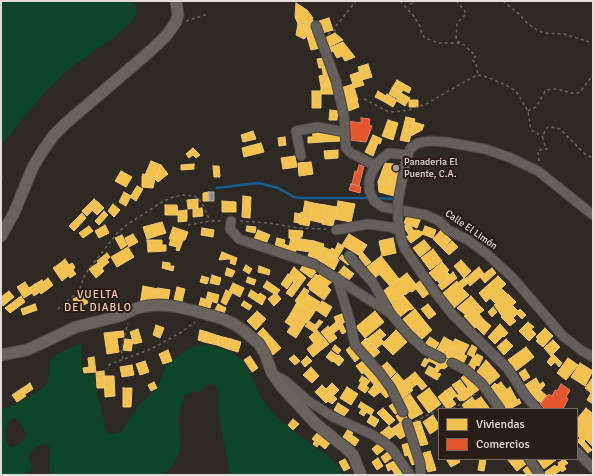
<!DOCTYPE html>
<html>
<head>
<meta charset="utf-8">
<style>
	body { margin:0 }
	#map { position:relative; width:594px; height:476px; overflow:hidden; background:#2f2924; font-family:Signika,sans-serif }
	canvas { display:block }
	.frame { position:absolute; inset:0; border:2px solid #e3dcd6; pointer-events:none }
	.legend { position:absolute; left:438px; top:408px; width:140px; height:52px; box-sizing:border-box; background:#291e16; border:1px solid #736a63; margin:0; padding:5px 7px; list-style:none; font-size:12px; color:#e3dcd6 }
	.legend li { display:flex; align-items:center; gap:8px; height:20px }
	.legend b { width:20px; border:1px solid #736a63 }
</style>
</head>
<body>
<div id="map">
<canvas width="594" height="476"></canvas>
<div class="frame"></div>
<ul class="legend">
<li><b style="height:11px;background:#f2c14e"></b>Viviendas</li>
<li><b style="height:11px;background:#e4572e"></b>Comercios</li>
</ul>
</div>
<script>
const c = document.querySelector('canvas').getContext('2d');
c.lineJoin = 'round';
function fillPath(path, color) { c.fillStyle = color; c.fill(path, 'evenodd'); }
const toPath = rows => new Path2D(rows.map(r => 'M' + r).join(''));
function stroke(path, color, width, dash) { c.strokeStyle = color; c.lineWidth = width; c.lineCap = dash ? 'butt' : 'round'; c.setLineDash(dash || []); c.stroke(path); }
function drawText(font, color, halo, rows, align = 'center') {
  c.font = font + ' Signika,sans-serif'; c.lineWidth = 4; c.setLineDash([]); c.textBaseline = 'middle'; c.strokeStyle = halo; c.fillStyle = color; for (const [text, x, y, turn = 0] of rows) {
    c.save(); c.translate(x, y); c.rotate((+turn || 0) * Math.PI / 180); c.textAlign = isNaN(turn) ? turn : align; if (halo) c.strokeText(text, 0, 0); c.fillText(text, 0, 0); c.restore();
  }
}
fillPath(toPath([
	[1,1,132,1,137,7,136,14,132,22,113,38,69,69,45,92,1,145],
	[81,343,82,365,84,375,95,373,96,389,107,432,114,434,122,431,138,406,157,389,167,364,190,348,204,344,229,351,243,361,253,378,262,399,273,413,297,434,326,455,339,467,343,475,230,475,218,409,219,391,215,385,209,384,198,392,188,393,184,397,180,411,178,422,181,445,178,455,172,467,162,475,51,475,49,462,50,447,46,443,37,446,31,453,29,458,32,465,30,472,26,475,1,475,1,409,14,405,43,388,48,382,50,361,57,354],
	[13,418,19,420,22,427,27,434,25,439,16,446,12,447,7,444,5,434,9,421]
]), '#0d4529');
const homes = toPath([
	[296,3,307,10,313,18,312,19,313,21,298,24,295,17,296,3],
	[329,18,333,30,322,33,319,21,329,18],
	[313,21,316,30,306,33,303,24,313,21],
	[298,24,303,24,307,36,304,39,296,35,298,24],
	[316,30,320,48,311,50,306,33,316,30],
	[335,33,343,40,327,48,323,39,335,33],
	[343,42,355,57,345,61,342,56,337,58,333,51,328,53,327,49,343,42],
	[326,58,328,67,319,68,317,59,326,58],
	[368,64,372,77,362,80,358,67,368,64],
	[328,67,332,78,324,79,322,68,328,67],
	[359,72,364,85,354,88,350,75,359,72],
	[324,75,324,79,332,78,334,85,321,87,319,76,324,75],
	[397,80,411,88,409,93,403,90,401,93,392,88,397,80],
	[353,84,358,100,345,104,343,98,345,98,344,95,341,96,338,89,353,84],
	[334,85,335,94,321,94,321,87,334,85],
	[392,88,401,93,398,99,389,94,392,88],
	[312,91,321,91,321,108,312,108,312,91],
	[378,91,386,96,383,101,375,97,378,91],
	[401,93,410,98,405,106,397,101,401,93],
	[387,94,397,100,393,107,383,101,387,94],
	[357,100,359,107,346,112,344,108,347,107,346,104,357,100],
	[409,100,418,100,418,107,409,107,409,100],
	[330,110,338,111,337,120,329,120,330,110],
	[406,117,415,119,409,142,400,140,406,117],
	[388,120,398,123,393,140,382,136,388,120],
	[414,122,424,125,422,130,411,136,414,122],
	[321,130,322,142,308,143,308,137,313,137,312,131,321,130],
	[321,130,337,134,341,138,341,141,322,142,321,130],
	[253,131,256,139,243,142,241,135,253,131],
	[373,135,382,139,380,144,378,143,373,156,365,152,373,135],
	[285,137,286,145,279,146,278,138,285,137],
	[261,143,264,152,244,157,242,148,261,143],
	[193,148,200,155,196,158,193,155,189,158,186,154,193,148],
	[338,150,338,158,325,159,324,151,338,150],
	[295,156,297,167,283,169,281,158,295,156],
	[151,161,161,165,155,179,145,175,151,161],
	[311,162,313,174,299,176,298,163,311,162],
	[385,163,393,164,389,185,378,182,385,163],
	[194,164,194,169,181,170,181,165,194,164],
	[393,164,400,165,396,186,389,185,393,164],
	[161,165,168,174,158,182,155,179,161,165],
	[213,166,219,166,220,177,214,177,213,166],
	[121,171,132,177,126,187,115,181,121,171],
	[143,174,155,179,153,188,142,187,142,176,143,174],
	[378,182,396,186,394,196,379,192,378,182],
	[137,186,143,189,136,201,130,197,137,186],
	[124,192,131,196,126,206,119,202,124,192],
	[209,192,209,201,203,201,203,193,209,192],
	[243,196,251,197,250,218,242,217,243,196],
	[94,199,99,203,87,216,82,211,94,199],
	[198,199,198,208,188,209,187,200,198,199],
	[222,201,236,202,236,212,222,212,222,201],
	[305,201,313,203,309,226,299,224,301,212,303,213,305,201],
	[338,201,355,204,351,222,335,219,338,201],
	[99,203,104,208,97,215,92,210,99,203],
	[313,203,325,205,322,223,310,220,313,203],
	[113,204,120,210,114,217,108,211,113,204],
	[165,205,177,205,178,215,165,215,165,205],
	[325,205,337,207,333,226,322,224,325,205],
	[202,208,203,216,193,217,193,209,202,208],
	[187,210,187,221,178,222,178,211,187,210],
	[104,211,108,215,99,225,95,221,104,211],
	[82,213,86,218,74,231,69,226,82,213],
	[295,213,301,214,299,223,294,222,295,213],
	[408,213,421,218,417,228,404,223,408,213],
	[162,222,166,233,147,239,143,227,162,222],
	[407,224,410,225,414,231,416,230,423,232,422,235,411,243,406,237,409,235,403,226,407,224],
	[105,225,109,233,99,238,95,231,105,225],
	[89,226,93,231,83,238,79,233,89,226],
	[247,226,256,227,255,233,246,231,247,226],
	[425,226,436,230,433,238,422,234,425,226],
	[173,227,188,232,185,240,183,240,179,251,176,250,177,247,169,245,171,239,169,239,173,227],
	[202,228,214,230,213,237,201,235,202,228],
	[258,230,270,235,266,244,254,239,258,230],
	[289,230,303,231,302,237,300,237,300,239,289,238,289,230],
	[441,230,451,240,443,249,433,239,441,230],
	[133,234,138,242,129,247,125,238,133,234],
	[349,234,367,245,360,256,342,245,349,234],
	[122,235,127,245,121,249,115,238,122,235],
	[277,238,285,240,284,244,289,246,288,250,275,246,277,238],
	[291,238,301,239,295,253,288,251,291,238],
	[393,238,396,253,382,256,379,241,393,238],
	[301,239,314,241,310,252,297,250,301,239],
	[147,240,162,240,162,245,166,245,166,251,148,252,147,240],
	[424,240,431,248,420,257,413,248,424,240],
	[314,241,324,244,318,260,308,256,314,241],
	[452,241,458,247,449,255,443,249,452,241],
	[338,243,344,247,337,259,328,254,332,248,335,250,338,243],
	[128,247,134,257,117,267,111,257,128,247],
	[323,247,331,250,323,263,318,260,323,247],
	[433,249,442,261,430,270,421,258,433,249],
	[222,252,237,258,235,265,230,263,231,260,229,259,219,260,222,252],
	[107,253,110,257,107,260,109,262,102,268,97,261,107,253],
	[363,253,371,262,366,266,359,257,363,253],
	[328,254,339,260,334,270,323,263,328,254],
	[342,255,351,262,348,265,339,258,342,255],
	[381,256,389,266,375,278,367,267,381,256],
	[65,259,69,265,72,263,75,267,73,270,76,274,70,278,59,264,65,259],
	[461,260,471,271,464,278,454,266,461,260],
	[163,262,170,263,170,266,174,266,173,271,162,268,163,262],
	[442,262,449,270,447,272,450,275,439,283,437,280,436,281,429,273,442,262],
	[98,263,104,271,96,278,89,269,98,263],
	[304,263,320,267,311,278,300,270,304,263],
	[59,264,68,276,62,281,53,268,59,264],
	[246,265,252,269,249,274,243,270,246,265],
	[259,266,270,270,269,275,258,272,259,266],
	[344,266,354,274,348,281,338,273,344,266],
	[389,266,399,279,390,286,379,274,389,266],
	[294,267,306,278,300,286,293,281,294,279,289,275,294,267],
	[479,267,484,274,470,286,465,279,479,267],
	[227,268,235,271,232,277,225,275,227,268],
	[492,268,496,273,485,283,480,277,492,268],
	[324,270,333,281,327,286,331,290,324,300,309,289,310,287,307,285,316,274,318,276,324,270],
	[453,272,457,278,442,290,438,285,453,272],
	[407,273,418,287,412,292,410,291,405,295,404,294,392,304,382,292,407,273],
	[288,274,294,279,287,289,281,284,288,274],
	[212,275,221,278,219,285,210,283,212,275],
	[202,276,209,278,207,284,200,282,202,276],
	[498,276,506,284,486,302,479,293,498,276],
	[248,277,256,280,254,285,246,282,248,277],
	[48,278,53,285,48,289,43,282,48,278],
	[464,278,468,283,462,288,469,295,454,308,442,294,457,281,458,283,464,278],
	[42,280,48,289,41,294,35,284,42,280],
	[421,280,431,292,423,298,416,289,418,287,416,284,421,280],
	[267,281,280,290,276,295,263,287,267,281],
	[25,282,32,293,24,298,17,287,25,282],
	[294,282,300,286,292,297,286,293,294,282],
	[233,283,244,288,240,297,229,291,233,283],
	[35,284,40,292,34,296,29,288,35,284],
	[143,286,158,289,156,302,140,305,143,286],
	[177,287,185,289,181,306,173,304,177,287],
	[158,288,170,290,167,306,155,303,158,288],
	[304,288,309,291,307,294,320,302,314,313,295,301,304,288],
	[501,288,507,294,496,304,490,298,501,288],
	[226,290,232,293,226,305,221,302,226,290],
	[251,290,259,295,260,293,266,297,262,305,248,296,251,290],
	[9,291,14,297,3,306,1,303,1,297,9,291],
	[208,292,219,295,217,303,206,300,208,292],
	[84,294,88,303,77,308,73,299,84,294],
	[274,294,276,295,277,294,281,299,274,306,268,299,274,294],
	[508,294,516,302,502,316,494,305,508,294],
	[403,295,414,308,411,310,410,309,400,317,391,306,403,295],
	[21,296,25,302,10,313,5,308,21,296],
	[471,296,478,304,466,315,457,308,471,296],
	[201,298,212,301,210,308,199,305,201,298],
	[244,301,252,306,249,310,241,305,244,301],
	[322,301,332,307,326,317,316,310,322,301],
	[297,302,314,313,307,323,291,313,297,302],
	[35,304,37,310,23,315,21,309,35,304],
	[218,304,226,308,223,316,214,312,218,304],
	[428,304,436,314,429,319,421,309,428,304],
	[478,304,484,310,479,314,484,320,475,328,464,316,478,304],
	[513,306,518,311,520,309,526,315,522,319,517,314,513,318,516,321,510,326,501,317,513,306],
	[493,307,497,312,492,317,488,312,493,307],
	[415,309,426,323,413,334,402,320,415,309],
	[257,311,266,319,256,330,247,321,257,311],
	[375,311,384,322,365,338,356,327,375,311],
	[291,313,306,322,296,338,287,332,291,326,285,322,291,313],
	[344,313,347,321,338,326,334,317,344,313],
	[319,320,323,322,314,332,305,326,309,321,315,325,319,320],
	[484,320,491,326,484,335,476,327,484,320],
	[336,322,339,329,334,333,329,328,336,322],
	[528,322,534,327,531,329,536,334,529,341,519,331,528,322],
	[342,323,346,332,342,334,338,326,342,323],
	[426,323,432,330,421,340,414,332,426,323],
	[500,324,508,333,504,337,503,336,495,344,488,337,500,324],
	[156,325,164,328,160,338,153,335,156,325],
	[328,326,337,338,330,343,321,332,328,326],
	[263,328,272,338,264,346,261,339,257,334,263,328],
	[545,328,553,336,543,347,536,341,538,339,536,337,545,328],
	[138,329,142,342,134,344,130,332,138,329],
	[380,329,386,335,381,339,384,342,376,349,367,339,380,329],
	[200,330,207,332,204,342,198,340,200,330],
	[317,330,329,344,320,351,309,337,317,330],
	[396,330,407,342,393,355,382,344,396,330],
	[123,331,124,337,117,338,119,352,107,354,104,333,123,331],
	[207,332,219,336,217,345,204,342,207,332],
	[219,336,231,339,228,349,217,345,219,336],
	[430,337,439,343,434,351,425,344,430,337],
	[444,337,453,342,445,357,435,353,444,337],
	[272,338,281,348,273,355,264,346,272,338],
	[366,338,371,343,363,349,359,345,366,338],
	[125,339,133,340,131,351,123,350,125,339],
	[231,339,241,342,238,352,228,349,231,339],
	[455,339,469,345,464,354,450,348,455,339],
	[506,339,513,346,504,355,497,347,506,339],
	[553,340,560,347,551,356,544,348,553,340],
	[314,343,320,351,313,357,307,349,314,343],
	[371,343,380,352,371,360,363,349,371,343],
	[335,345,341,350,338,354,332,349,335,345],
	[352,345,361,357,355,362,346,350,352,345],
	[472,345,477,348,473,357,467,354,472,345],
	[526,347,534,357,516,371,508,360,526,347],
	[450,348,467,356,463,364,445,357,450,348],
	[168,350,172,361,163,364,159,354,168,350],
	[331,351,338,356,332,362,326,357,331,351],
	[431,354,441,358,437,365,429,361,425,367,421,365,425,358,428,360,431,354],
	[477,354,483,357,479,366,476,365,474,370,468,366,474,355,476,356,477,354],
	[553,354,562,363,559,367,555,362,551,366,547,362,553,354],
	[294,355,300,361,295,365,289,359,294,355],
	[339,355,344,360,339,366,333,361,339,355],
	[250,356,258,368,252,372,244,360,250,356],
	[307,356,312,361,305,367,301,362,307,356],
	[94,357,96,372,84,373,83,368,89,367,88,358,94,357],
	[442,357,453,362,444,369,441,368,437,373,441,374,437,380,430,376,442,357],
	[568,358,578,365,566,380,557,373,568,358],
	[364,360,370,368,362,374,356,366,364,360],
	[486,360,495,370,485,380,476,373,486,360],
	[145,361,149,372,140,375,136,364,145,361],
	[387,362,396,372,389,379,380,368,387,362],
	[580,363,593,371,585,386,571,377,580,363],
	[132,365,134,375,122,377,120,367,132,365],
	[429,366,435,369,430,376,425,373,429,366],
	[311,367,319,376,312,383,303,375,311,367],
	[370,368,377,375,370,380,364,373,370,368],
	[525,369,530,377,524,381,519,373,525,369],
	[495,370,500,376,489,385,485,380,495,370],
	[104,371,105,388,97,388,96,372,104,371],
	[415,372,427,386,422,390,417,384,412,388,405,380,415,372],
	[397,373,404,381,396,388,390,380,397,373],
	[467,373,476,381,468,387,461,378,467,373],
	[378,374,384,381,376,387,370,380,378,374],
	[104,376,114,376,115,396,105,397,104,376],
	[362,376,370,381,366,386,369,388,365,393,358,388,361,382,359,381,362,376],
	[593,377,593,404,587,400,591,393,585,388,593,377],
	[536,378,540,385,529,392,525,385,536,378],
	[405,380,413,390,401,400,395,389,405,380],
	[460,380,466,388,459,394,452,385,460,380],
	[384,381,391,394,386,398,376,387,384,381],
	[476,381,481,388,464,401,463,400,460,401,456,396,476,381],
	[154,382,157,388,151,391,148,385,154,382],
	[501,382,507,390,497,397,490,388,495,383,497,385,501,382],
	[543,382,545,385,534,398,529,392,543,382],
	[30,383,33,389,25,394,21,389,30,383],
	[332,383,339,390,333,396,326,389,332,383],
	[322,385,329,392,322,399,315,392,322,385],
	[374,385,380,392,374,397,368,392,374,385],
	[347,387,358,394,351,405,340,398,347,387],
	[451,387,457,395,451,400,445,391,451,387],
	[510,387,517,400,503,408,497,397,510,387],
	[123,388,132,388,131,407,123,407,123,388],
	[429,388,441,404,429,413,417,397,429,388],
	[21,389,26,396,17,402,12,395,21,389],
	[540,390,547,396,541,403,534,398,540,390],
	[445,391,451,400,444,405,438,397,445,391],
	[329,392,337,399,332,404,328,401,326,403,322,399,329,392],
	[410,394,416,403,407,410,401,401,410,394],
	[472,397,475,401,480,409,465,409,462,405,472,397],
	[481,397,490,409,480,409,475,401,481,397],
	[452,399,456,404,449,409,447,409,444,405,452,399],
	[519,399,521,403,510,409,503,409,503,408,519,399],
	[361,402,374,410,371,415,366,412,364,416,359,413,362,409,358,407,361,402],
	[338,403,349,410,344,416,334,410,338,403],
	[394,403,400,411,395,414,389,406,394,403],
	[416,403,423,413,410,420,407,410,416,403],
	[383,408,395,420,389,425,377,413,383,408],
	[586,408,592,413,577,435,577,419,586,408],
	[404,411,409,422,402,426,396,416,404,411],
	[371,415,379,420,375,427,367,422,371,415],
	[433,415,439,425,439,428,430,434,423,422,433,415],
	[591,415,593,417,593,429,581,445,577,441,580,438,577,435,591,415],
	[293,419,299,424,293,430,288,425,293,419],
	[420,421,422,427,414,430,411,423,420,421],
	[400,423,407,435,400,439,391,429,400,423],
	[389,426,396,434,388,440,379,434,389,426],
	[422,427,428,444,419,446,414,430,422,427],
	[348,429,353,433,347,440,343,437,348,429],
	[319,431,325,436,317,447,313,444,315,441,312,439,319,431],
	[592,431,593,432,593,447,585,439,592,431],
	[352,435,359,440,355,446,347,440,352,435],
	[324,438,330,443,325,449,319,444,324,438],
	[415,441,418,452,405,456,402,445,415,441],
	[584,441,592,450,588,453,581,445,584,441],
	[380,442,386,448,377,455,372,449,380,442],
	[389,451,393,457,385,463,381,457,389,451],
	[430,451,436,470,428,472,421,454,430,451],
	[418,452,421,462,412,465,408,455,418,452],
	[378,458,383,466,377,470,372,462,378,458],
	[345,459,350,468,344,471,339,462,345,459],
	[446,459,458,459,460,462,451,467,446,459],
	[480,459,486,459,484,471,478,470,480,459],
	[507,459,522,459,526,464,517,471,507,459],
	[537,459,556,459,556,460,544,469,537,459],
	[564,459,568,463,564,466,566,469,562,472,561,470,554,475,546,475,545,472,555,465,556,467,559,465,558,463,564,459],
	[396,460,398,466,388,471,386,465,396,460],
	[529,465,536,474,527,475,523,470,529,465],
	[398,466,403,475,395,475,392,469,398,466]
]);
fillPath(homes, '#f2c14e');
stroke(homes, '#eec977', 1);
const shops = toPath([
	[361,118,370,119,369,125,372,126,366,142,350,140,348,121,361,123,361,118],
	[359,165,364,166,359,186,352,184,355,171,357,172,359,165],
	[351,184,361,187,360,193,349,190,351,184],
	[561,384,570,390,566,397,568,399,563,409,545,409,540,404,549,394,552,396,555,390,557,391,561,384]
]);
fillPath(shops, '#e4572e');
stroke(shops, '#e47f60', 1);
const industry = toPath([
	[209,192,214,192,214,201,209,201,209,192]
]);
fillPath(industry, '#8d8d92');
stroke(industry, '#a7a5a6', 1);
stroke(toPath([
	[217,188,258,183,278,188,294,197,301,198,367,198],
	[379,198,393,199]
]), '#165e8f', 2.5);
const minor = toPath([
	[316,26,336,81,344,116,346,148,351,153,376,166],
	[408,155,389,153,379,161,372,172,369,181,369,190,374,201,383,207,426,215,439,221,448,230,468,240,487,254,512,277,563,336,581,350,593,357],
	[301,156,296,131,318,127,345,132],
	[398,202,405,165,410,149,418,143,430,141,446,142,485,149,511,158,538,171,593,215],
	[398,219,401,239,405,249,434,291,453,315,508,369,525,395,537,409],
	[231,221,230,229,239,239,314,264],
	[336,230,368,224,390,227,399,230],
	[349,256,373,283,390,313,408,334,425,350,441,358],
	[320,268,390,313],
	[337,278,350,321,355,345,380,373,391,388,403,412],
	[452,363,466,370,482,384,500,409],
	[275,375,287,382,307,400,333,417,371,434,384,442,393,450,410,475],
	[407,423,420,463,421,475],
	[577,452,593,468],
	[529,459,540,475]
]);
const major = toPath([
	[1,236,14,213,33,167,42,152,53,136,65,124,148,53,166,36,176,22,178,15,176,1],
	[1,355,27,350,76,327,120,316,137,308,147,306,159,305,173,306,195,311,223,319,234,324,243,330,259,344,265,354,272,373,282,387,315,423,347,449,353,455,361,475]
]);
stroke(minor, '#4c4642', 11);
stroke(major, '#4c4642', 13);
stroke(toPath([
	[400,1,413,15,420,26,422,34,425,38,439,43,460,43],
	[404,1,412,4,414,4,413,1],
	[456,1,465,11,466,14,457,23,456,40,464,45,476,56,472,60,476,63,478,75],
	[503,1,519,14,527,23,537,30,544,33,564,34,593,43],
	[186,21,208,14],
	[328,34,335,30,336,26,356,1],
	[364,99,387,111,394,112,409,110,426,104,471,78,478,75,487,77,506,85,514,90,518,94,528,111,531,130,543,137],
	[528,111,536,107,546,90,557,89,575,94,580,92,592,76,593,77],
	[539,161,538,150,547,149,543,141,543,137,545,130,548,127,551,127,560,129,585,154,593,158],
	[1,180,2,177],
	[240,221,268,223,298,228,327,229],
	[188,225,210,221,222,221],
	[58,309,79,291,85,274,118,232,128,224,162,202,173,197,184,195,195,196,199,199,203,205,210,221],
	[123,359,121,349,128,323],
	[108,365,151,349,180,333,195,322],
	[453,409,478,392],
	[415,421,430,414,444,406,446,409]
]), '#686460', 1.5, [3, 3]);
stroke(minor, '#655f5b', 9);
stroke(major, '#69635b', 11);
const minorBridge = toPath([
	[398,219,398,202]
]);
stroke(minorBridge, '#4c4642', 11, []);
stroke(minorBridge, '#655f5b', 9);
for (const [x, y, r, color] of [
	[396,168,4,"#a49d98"]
]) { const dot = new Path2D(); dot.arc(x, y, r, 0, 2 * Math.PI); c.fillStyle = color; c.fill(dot); stroke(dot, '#291e16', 1.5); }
drawText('10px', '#e3dcd6', '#291e16', [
	["Panadería El",404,162],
	["Puente, C.A.",404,174]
], 'left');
drawText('10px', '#e3dcd6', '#291e16', [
	["Calle El Limón",471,230,35]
]);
c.letterSpacing = '1px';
drawText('11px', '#fecebb', '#291e16', [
	["VUELTA",98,295],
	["DEL DIABLO",98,308]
]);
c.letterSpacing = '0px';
</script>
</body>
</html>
